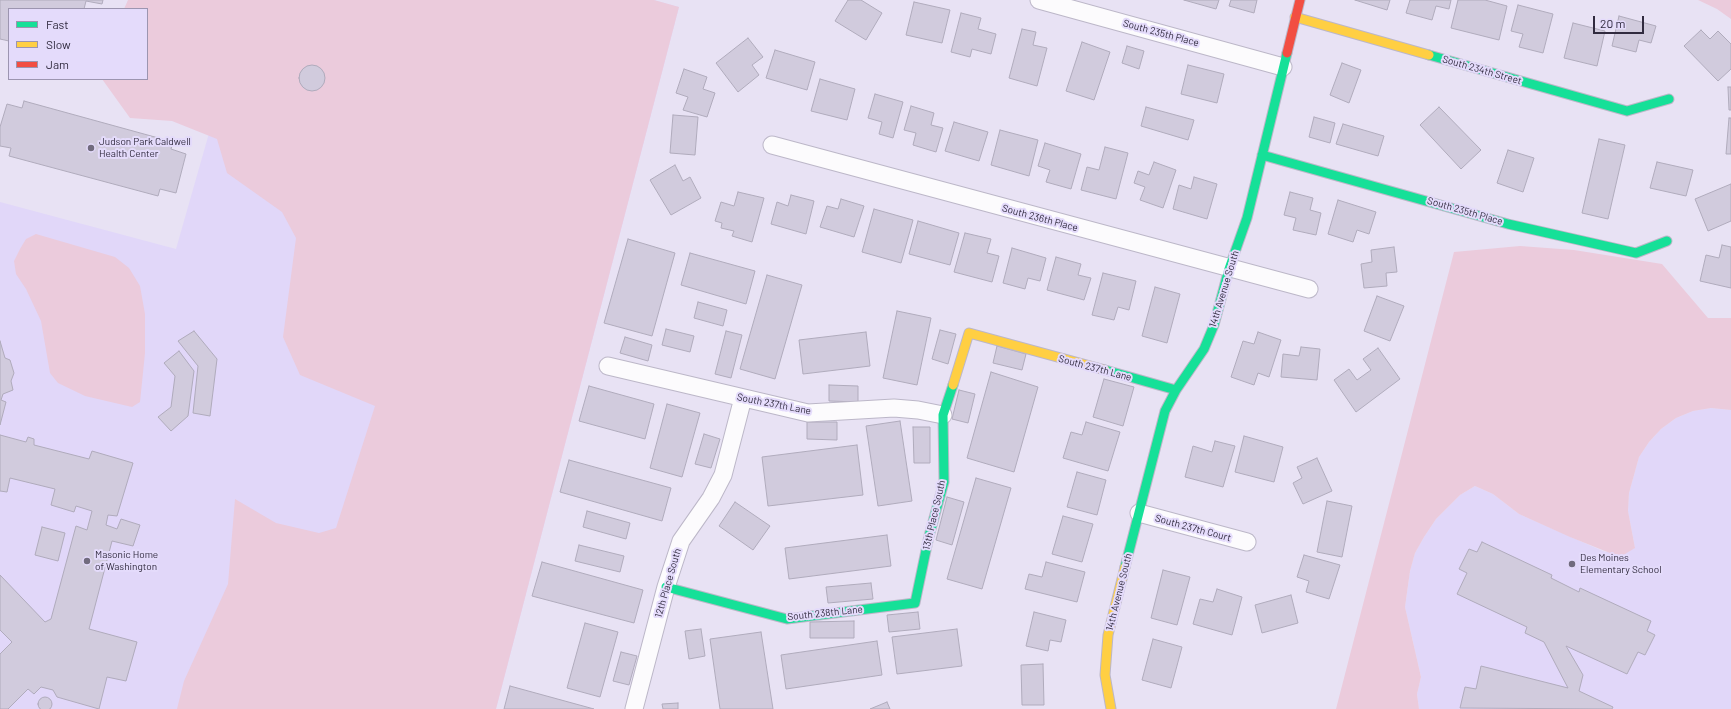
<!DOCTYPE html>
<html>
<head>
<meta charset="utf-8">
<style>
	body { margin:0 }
	#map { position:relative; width:1731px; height:709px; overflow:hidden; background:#e8e2f4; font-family:Barlow,sans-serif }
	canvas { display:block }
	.legend { position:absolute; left:8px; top:8px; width:140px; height:72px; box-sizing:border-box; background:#e4dbfb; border:1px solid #9c95b0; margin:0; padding:5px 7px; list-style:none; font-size:12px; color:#312b3f }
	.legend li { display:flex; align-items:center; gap:8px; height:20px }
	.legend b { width:20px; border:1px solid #9c95b0 }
	.scale { position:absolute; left:1593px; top:16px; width:51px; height:18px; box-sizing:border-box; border:2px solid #312b3f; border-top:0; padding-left:5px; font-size:12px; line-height:14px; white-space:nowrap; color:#312b3f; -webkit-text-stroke:3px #e4dbfb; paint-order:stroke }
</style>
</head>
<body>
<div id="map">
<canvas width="1731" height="709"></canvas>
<ul class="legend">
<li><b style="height:5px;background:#16e098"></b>Fast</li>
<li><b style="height:5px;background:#ffcf43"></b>Slow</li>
<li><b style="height:5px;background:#f24e42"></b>Jam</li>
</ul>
<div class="scale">20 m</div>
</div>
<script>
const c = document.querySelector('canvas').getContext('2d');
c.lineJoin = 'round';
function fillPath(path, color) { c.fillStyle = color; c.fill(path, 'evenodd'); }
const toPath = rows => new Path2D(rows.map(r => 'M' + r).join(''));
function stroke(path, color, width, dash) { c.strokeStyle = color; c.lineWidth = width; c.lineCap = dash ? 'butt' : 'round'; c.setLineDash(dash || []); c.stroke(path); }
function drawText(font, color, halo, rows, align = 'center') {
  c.font = font + ' Barlow,sans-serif'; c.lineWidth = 4; c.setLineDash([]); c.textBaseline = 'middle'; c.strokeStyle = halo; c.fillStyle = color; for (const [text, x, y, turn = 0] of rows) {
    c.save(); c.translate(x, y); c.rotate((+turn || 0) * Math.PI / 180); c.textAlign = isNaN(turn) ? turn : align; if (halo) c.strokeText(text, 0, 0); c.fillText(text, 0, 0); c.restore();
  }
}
fillPath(toPath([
	[247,0,654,0,679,7,496,709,0,709,0,202,176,249],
	[1711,408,1731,410,1731,709,1419,709,1417,694,1421,677,1405,607,1410,571,1415,553,1424,537,1436,519,1460,495,1475,486,1493,494,1519,514,1605,552,1635,548,1628,511,1629,493,1639,457,1649,442,1661,429,1676,418,1693,411]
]), '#e1d7f9');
fillPath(toPath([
	[128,0,654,0,679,7,496,709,177,709,184,681,228,584,235,499,276,523,319,533,336,528,375,406,300,375,283,337,296,238,282,212,227,173,217,139,172,121,130,118,102,79,147,79,147,9,124,9],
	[1698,0,1731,0,1731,19,1717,9],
	[36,234,115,257,129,268,140,286,145,314,145,353,140,402,132,407,85,396,58,383,50,373,41,321,26,289,16,274,14,261,20,249,26,239],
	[1520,246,1574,250,1662,264,1708,318,1731,318,1731,410,1711,408,1693,411,1676,418,1661,429,1649,442,1639,457,1629,493,1628,511,1635,548,1620,557,1570,537,1519,514,1493,494,1475,486,1460,495,1436,519,1424,537,1415,553,1410,571,1405,607,1421,677,1417,694,1419,709,1336,709,1454,252]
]), '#ebcbdc');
const building = toPath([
	[0,0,103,0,102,4,86,1,84,9,9,9,9,41,0,39,0,0],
	[848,0,861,0,882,13,866,40,835,21,848,0],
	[1184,0,1219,0,1216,9,1184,0],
	[1231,0,1257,0,1254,13,1229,6,1231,0],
	[1355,0,1390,0,1387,10,1355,0],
	[1410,0,1451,0,1449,9,1436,6,1432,20,1406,13,1410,0],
	[1458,0,1485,0,1507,6,1499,40,1451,28,1458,0],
	[914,2,950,10,942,43,906,35,914,2],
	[1518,5,1553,14,1543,53,1519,47,1523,34,1511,31,1518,5],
	[961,13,981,18,978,29,996,34,991,54,972,49,970,57,951,52,961,13],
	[1619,16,1656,26,1651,43,1639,40,1636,52,1612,46,1619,16],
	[1573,23,1605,31,1597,66,1564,58,1573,23],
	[1022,29,1036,32,1033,45,1047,48,1037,86,1009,78,1022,29],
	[1701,30,1710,39,1718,31,1731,44,1731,69,1718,81,1684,46,1701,30],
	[748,38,763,57,752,65,759,75,738,92,716,63,748,38],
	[1082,42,1110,52,1094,100,1066,91,1082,42],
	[1127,46,1144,51,1139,69,1122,63,1127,46],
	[775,50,815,62,807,90,766,78,775,50],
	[1342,63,1361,70,1349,103,1330,95,1342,63],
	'299 78a13 13 0 1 1 26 0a13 13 0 1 1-26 0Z',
	[1188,65,1224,74,1217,103,1181,94,1188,65],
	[684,69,707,77,703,89,715,93,707,117,683,110,688,97,676,93,684,69],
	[820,79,855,89,847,120,811,111,820,79],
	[1728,87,1731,87,1731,110,1729,110,1728,87],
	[875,94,903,102,893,138,879,134,882,122,868,118,875,94],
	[24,101,173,142,171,149,186,154,176,193,160,189,158,196,9,156,11,148,0,146,0,127,7,104,22,108,24,101],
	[911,106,934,113,931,125,943,128,936,152,913,145,916,133,904,130,911,106],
	[1146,107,1194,120,1188,140,1141,126,1146,107],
	[1439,107,1481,150,1461,169,1420,125,1439,107],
	[673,115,698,117,695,155,670,153,673,115],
	[1314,117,1335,123,1330,143,1309,137,1314,117],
	[1729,118,1731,118,1731,154,1726,154,1729,118],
	[954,122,988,132,979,161,945,151,954,122],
	[1343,124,1384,136,1378,156,1336,144,1343,124],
	[1000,130,1038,140,1029,176,991,165,1000,130],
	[1599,139,1625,145,1608,219,1582,213,1599,139],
	[1045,143,1081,154,1071,189,1046,182,1050,170,1038,166,1045,143],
	[1105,147,1128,153,1116,199,1081,190,1087,167,1099,170,1105,147],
	[1508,150,1534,158,1523,192,1497,183,1508,150],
	[1154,162,1176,170,1163,208,1140,200,1145,187,1134,183,1138,171,1149,175,1154,162],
	[1657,162,1693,170,1686,196,1650,188,1657,162],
	[675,165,683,181,690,177,701,198,671,215,650,180,675,165],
	[1194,177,1217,184,1207,219,1173,209,1179,185,1191,189,1194,177],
	[1731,184,1731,221,1708,231,1695,199,1731,184],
	[738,192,764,198,752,242,732,236,734,231,721,228,722,223,715,221,721,202,734,206,738,192],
	[1290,192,1313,198,1310,210,1321,213,1316,235,1293,230,1296,218,1284,215,1290,192],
	[791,195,814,201,806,234,771,224,777,202,788,206,791,195],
	[841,199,864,206,854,237,820,227,827,206,838,209,841,199],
	[1338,200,1376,212,1369,234,1357,230,1353,242,1328,234,1338,200],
	[874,209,913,220,901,263,862,252,874,209],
	[918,221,959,233,950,265,909,254,918,221],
	[965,233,991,239,987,253,999,256,992,282,954,272,965,233],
	[628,239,675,253,652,336,604,323,628,239],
	[1722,245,1731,247,1731,288,1700,281,1706,255,1719,258,1722,245],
	[1394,247,1397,272,1386,273,1387,286,1364,288,1361,264,1372,262,1371,250,1394,247],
	[1012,248,1046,258,1040,281,1028,278,1025,289,1003,283,1012,248],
	[690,253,755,271,746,304,681,285,690,253],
	[1056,257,1081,264,1078,275,1091,278,1084,300,1047,290,1056,257],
	[1103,273,1136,281,1129,310,1118,307,1114,320,1092,315,1103,273],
	[767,275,802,285,775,379,740,369,767,275],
	[1155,287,1180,294,1167,343,1142,336,1155,287],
	[1377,296,1404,306,1390,341,1364,331,1377,296],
	[698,302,727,310,723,326,694,318,698,302],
	[897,311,931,318,917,385,883,378,897,311],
	[666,329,694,336,690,352,662,345,666,329],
	[940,330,956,334,948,364,932,359,940,330],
	[194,331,217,359,210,416,193,413,198,366,178,341,194,331],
	[726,331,742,335,731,378,715,374,726,331],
	[866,332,870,366,803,374,799,340,866,332],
	[1258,332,1281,340,1269,377,1258,373,1254,385,1231,377,1243,341,1254,344,1258,332],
	[625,337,652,345,648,361,620,353,625,337],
	[0,341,5,358,10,360,14,373,11,381,13,390,3,394,1,400,6,402,0,425,0,341],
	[997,346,1026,354,1022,370,993,363,997,346],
	[1301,347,1320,349,1317,380,1281,377,1283,354,1299,356,1301,347],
	[1378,348,1400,379,1356,412,1334,380,1349,369,1357,380,1371,370,1363,359,1378,348],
	[179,351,194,371,188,416,171,431,158,417,171,407,175,376,164,363,179,351],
	[991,372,1038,387,1014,472,967,458,991,372],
	[1104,379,1134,387,1123,426,1093,417,1104,379],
	[829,385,858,386,858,402,829,401,829,385],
	[589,386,654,404,645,439,579,421,589,386],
	[959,390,975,394,968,423,952,419,959,390],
	[667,404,700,413,682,477,650,468,667,404],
	[900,421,912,501,878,506,866,426,900,421],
	[807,422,837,422,837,440,807,439,807,422],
	[1086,422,1120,432,1108,471,1063,458,1071,432,1082,435,1086,422],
	[913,427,930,427,930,463,914,463,913,427],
	[704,434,720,439,711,468,695,464,704,434],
	[0,435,26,442,28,437,34,439,34,445,89,459,92,451,133,463,117,516,108,515,106,525,117,529,121,519,140,525,133,546,112,541,89,629,137,642,126,681,107,677,99,709,57,697,53,690,41,687,34,694,28,689,8,709,0,709,0,654,12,642,0,630,0,575,45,622,51,619,76,526,87,530,92,511,76,506,74,512,51,505,55,489,10,478,7,492,0,491,0,435],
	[1244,436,1283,447,1274,482,1235,472,1244,436],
	[1215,441,1235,446,1223,487,1185,477,1193,446,1212,452,1215,441],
	[857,445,863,495,768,506,762,457,857,445],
	[1317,458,1332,491,1303,504,1293,483,1302,478,1297,467,1317,458],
	[569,460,671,488,662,521,560,492,569,460],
	[1077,472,1106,480,1097,515,1067,507,1077,472],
	[976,478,1011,488,982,589,947,579,976,478],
	[947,497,964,502,952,545,936,540,947,497],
	[1327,501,1352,506,1342,557,1317,552,1327,501],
	[735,502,770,526,753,550,719,526,735,502],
	[587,511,630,523,626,539,583,527,587,511],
	[1063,516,1093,524,1082,562,1052,554,1063,516],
	[42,527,65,533,58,561,35,555,42,527],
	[887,535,891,566,789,579,785,548,887,535],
	[1482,542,1552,575,1551,578,1579,592,1580,588,1651,621,1647,631,1655,635,1645,655,1638,652,1627,674,1566,646,1583,675,1579,691,1613,707,1612,709,1460,708,1465,687,1476,689,1481,666,1568,688,1544,642,1525,633,1527,627,1457,594,1467,573,1459,569,1469,549,1477,552,1482,542],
	[579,545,624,556,620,572,575,561,579,545],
	[1304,555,1340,565,1329,599,1306,592,1309,581,1297,577,1304,555],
	[542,562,643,590,634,623,532,596,542,562],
	[1046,562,1085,572,1077,602,1025,589,1029,574,1042,577,1046,562],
	[1163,570,1190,577,1177,625,1151,618,1163,570],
	[871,583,873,599,828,603,826,587,871,583],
	[1217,589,1242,597,1232,635,1193,624,1200,599,1213,602,1217,589],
	[1291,595,1298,623,1262,633,1255,605,1291,595],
	[918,612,920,629,889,632,887,615,918,612],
	[1034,612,1066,620,1061,642,1050,640,1048,651,1026,646,1034,612],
	[854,621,854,638,810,638,810,622,854,621],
	[585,623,618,632,600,697,567,688,585,623],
	[701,629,705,656,689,659,685,631,701,629],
	[957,629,962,666,897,674,892,637,957,629],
	[761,632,773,709,720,709,710,639,761,632],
	[1153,639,1182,647,1171,688,1142,680,1153,639],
	[877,641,882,675,786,689,781,655,877,641],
	[621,652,637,656,629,685,613,681,621,652],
	[1043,664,1044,705,1022,705,1021,665,1043,664],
	[510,686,594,709,504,709,510,686],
	'38 704a7 7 0 1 1 14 0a7 7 0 1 1-14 0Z',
	[887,702,890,709,870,709,887,702],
	[678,703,678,709,663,709,662,704,678,703]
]);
fillPath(building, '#d1cbdd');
stroke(building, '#b0abbc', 1);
const street = toPath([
	[1039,0,1283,67],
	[772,145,1309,289],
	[608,366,808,413,894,408,918,410,943,415],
	[1139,513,1247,542],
	[634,709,666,587,681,541,711,498,723,475,743,398]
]);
const fast = toPath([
	[1429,55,1627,111,1669,99],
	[1262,155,1508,224,1636,253,1667,241],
	[1105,370,1176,390],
	[1125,567,1165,411,1176,390,1204,349,1214,325,1229,269,1247,218,1287,53],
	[666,587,787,619,915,603,929,536,944,482,943,415,953,385]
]);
const slow = toPath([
	[1295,17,1429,55],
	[953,385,969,333,1105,370],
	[1111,709,1105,675,1108,635,1125,567]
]);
const jam = toPath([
	[1287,53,1300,0]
]);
stroke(street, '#bcb7c8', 19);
stroke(fast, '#bcb7c8', 11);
stroke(slow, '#bcb7c8', 11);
stroke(jam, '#bcb7c8', 11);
stroke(street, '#fcfbfd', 17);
stroke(fast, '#16e098', 9);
stroke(slow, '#ffcf43', 9);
stroke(jam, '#f24e42', 9);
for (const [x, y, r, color] of [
	[91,148,4,"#716b7e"],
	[87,561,4,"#716b7e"],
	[1572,564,4,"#716b7e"]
]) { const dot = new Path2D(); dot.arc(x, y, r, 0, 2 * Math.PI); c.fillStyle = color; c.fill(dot); stroke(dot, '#e4dbfb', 1.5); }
drawText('10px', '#312b3f', '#e4dbfb', [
	["South 235th Place",1161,33,15],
	["South 234th Street",1482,70,16],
	["South 235th Place",1465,211,16],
	["South 236th Place",1040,218,15],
	["14th Avenue South",1224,289,-73],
	["South 237th Lane",1095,368,15],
	["South 237th Lane",774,404,11],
	["13th Place South",934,515,-77],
	["South 237th Court",1193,528,15],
	["12th Place South",668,583,-74],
	["14th Avenue South",1119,592,-76],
	["South 238th Lane",825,613,-6]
]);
drawText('10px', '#312b3f', '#e4dbfb', [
	["Judson Park Caldwell",99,142],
	["Health Center",99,154],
	["Masonic Home",95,555],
	["of Washington",95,567],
	["Des Moines",1580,558],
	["Elementary School",1580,570]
], 'left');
</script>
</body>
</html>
